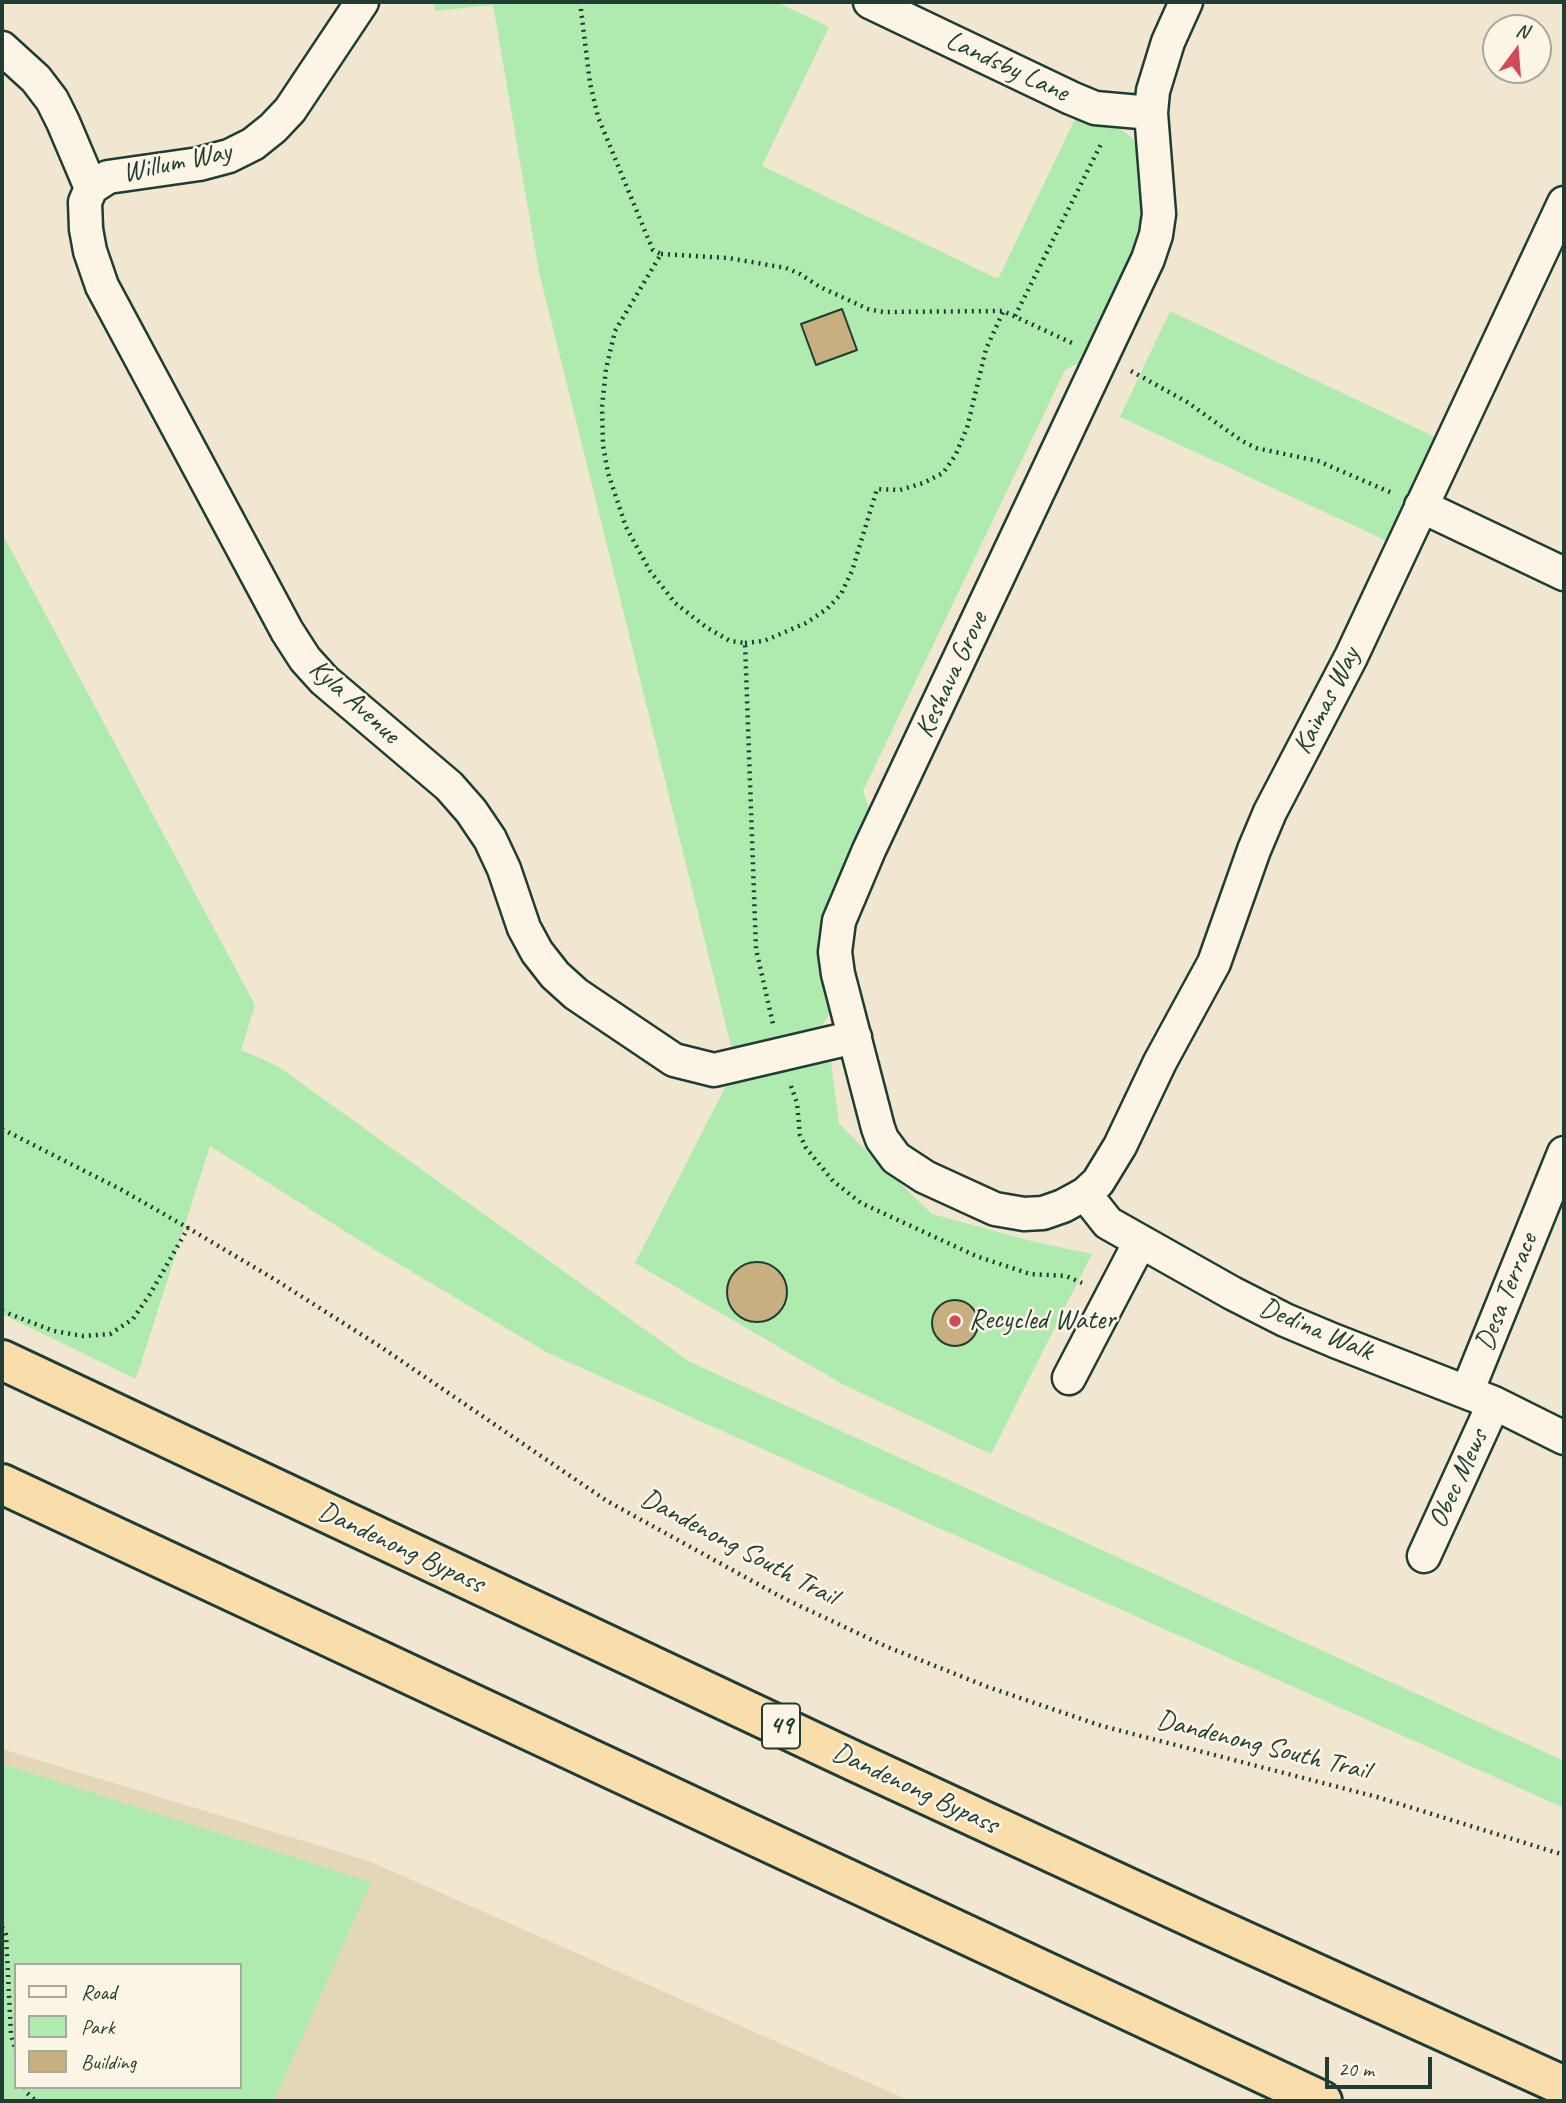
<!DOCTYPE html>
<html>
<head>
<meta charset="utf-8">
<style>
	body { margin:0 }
	#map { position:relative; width:1566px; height:2103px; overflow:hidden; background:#f1e7d1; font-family:Caveat,sans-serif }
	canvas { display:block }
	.frame { position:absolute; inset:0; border:4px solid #1f3d34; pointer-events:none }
	.legend { position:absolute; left:14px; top:1963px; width:228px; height:126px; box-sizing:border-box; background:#fcf5e5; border:2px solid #a4ab9e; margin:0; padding:9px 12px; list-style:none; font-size:21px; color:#1f3d34 }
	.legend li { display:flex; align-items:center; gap:14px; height:35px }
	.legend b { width:35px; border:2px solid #a4ab9e }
	.north { position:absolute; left:1482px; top:14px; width:70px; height:70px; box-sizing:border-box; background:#fcf5e5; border:2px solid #a4ab9e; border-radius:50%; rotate:16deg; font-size:19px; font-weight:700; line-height:28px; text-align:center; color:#1f3d34 }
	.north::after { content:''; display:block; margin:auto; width:24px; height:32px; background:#d1495b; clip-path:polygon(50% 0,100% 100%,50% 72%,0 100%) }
	.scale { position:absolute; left:1325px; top:2057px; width:107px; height:32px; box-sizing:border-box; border:4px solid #1f3d34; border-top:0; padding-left:9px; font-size:21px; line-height:24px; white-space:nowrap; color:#1f3d34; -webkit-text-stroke:5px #fcf5e5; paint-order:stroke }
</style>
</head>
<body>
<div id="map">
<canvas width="1566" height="2103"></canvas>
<div class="frame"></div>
<ul class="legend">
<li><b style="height:9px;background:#fcf5e5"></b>Road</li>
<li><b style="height:19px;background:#afeaaf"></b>Park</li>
<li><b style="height:19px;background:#c7af7f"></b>Building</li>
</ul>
<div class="north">N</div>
<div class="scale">20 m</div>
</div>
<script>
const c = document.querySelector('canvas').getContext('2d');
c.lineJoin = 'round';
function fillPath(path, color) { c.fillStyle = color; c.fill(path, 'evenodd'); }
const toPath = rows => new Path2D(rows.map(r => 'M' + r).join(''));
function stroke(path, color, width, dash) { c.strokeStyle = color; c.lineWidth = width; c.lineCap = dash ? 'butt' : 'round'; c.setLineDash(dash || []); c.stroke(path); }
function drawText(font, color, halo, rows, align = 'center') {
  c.font = font + ' Caveat,sans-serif'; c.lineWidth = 5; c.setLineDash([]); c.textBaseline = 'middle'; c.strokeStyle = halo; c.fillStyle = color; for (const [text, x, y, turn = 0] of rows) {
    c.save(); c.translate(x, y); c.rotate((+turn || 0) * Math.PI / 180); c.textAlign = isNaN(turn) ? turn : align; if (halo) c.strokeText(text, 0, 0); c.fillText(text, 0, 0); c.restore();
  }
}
fillPath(toPath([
	[2,1749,369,1861,910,2101,2,2101],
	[16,1965,240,1965,240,2087,16,2087]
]), '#e4d6b8');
fillPath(toPath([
	[434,2,776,2,817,21,829,27,762,166,998,279,1077,115,1122,130,1133,139,1139,154,1146,198,1143,233,1086,359,1065,370,863,791,871,814,842,890,830,900,825,914,830,1012,820,1030,733,1054,539,272,493,5,435,11],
	[1170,311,1437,438,1389,542,1120,417],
	[2,533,255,1005,241,1050,276,1065,690,1362,1564,1761,1564,1808,546,1352,362,1242,210,1146,136,1379,2,1314],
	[831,1062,839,1124,932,1214,1035,1242,1092,1254,991,1454,842,1384,635,1263,728,1082],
	[2,1764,371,1882,274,2101,2,2101],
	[16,1965,240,1965,240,2087,16,2087]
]), '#afeaaf');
const building = toPath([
	[842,309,857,350,816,365,801,324,842,309],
	'727 1292a30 30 0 1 1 60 0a30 30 0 1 1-60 0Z',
	'932 1323a23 23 0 1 1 46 0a23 23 0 1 1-46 0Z'
]);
fillPath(building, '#c7af7f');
stroke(building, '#1f3d34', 2);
const minor = toPath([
	[870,2,1071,98,1095,108,1151,113],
	[1186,2,1168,42,1153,91,1151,113,1159,214,1156,235,1148,259,869,850,839,921,835,952,838,974,878,1128,882,1139,896,1158,925,1177,995,1209,1024,1214,1043,1213,1063,1206,1085,1194,1098,1182,1120,1146,1160,1062,1214,963,1254,850,1270,812,1351,657,1564,203],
	[2,48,36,79,52,100,63,122,91,188,85,202,86,229,90,251,102,286,287,631,305,659,324,680,449,786,471,811,490,839,504,869,524,928,537,952,555,975,576,994,674,1060,714,1070,855,1037],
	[91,188,108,177,199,164,229,156,253,144,273,128,290,110,362,2],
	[1421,506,1564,574],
	[1085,1194,1108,1223,1232,1293,1285,1320,1335,1341,1494,1403,1564,1438],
	[1069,1378,1140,1242],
	[1467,1392,1564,1153],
	[1424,1556,1494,1403]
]);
const trunk = toPath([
	[2,1360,854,1761,1200,1921,1564,2086],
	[2,1484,1322,2101]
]);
stroke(minor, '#1f3d34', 37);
stroke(trunk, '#1f3d34', 44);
stroke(toPath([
	[580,2,590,83,598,117,647,236,653,250,661,254,615,331,606,369,602,407,603,445,608,473,626,527,650,571,675,603,706,627,730,641,745,643,756,949,773,1024],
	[661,254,728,258,786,268,800,274,820,287,868,309,883,312,1003,311,1072,343],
	[1015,316,1102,142],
	[1131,371,1187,402,1242,441,1256,448,1318,461,1392,493],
	[745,643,764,641,806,623,827,609,841,594,852,571,877,489,900,490,923,483,943,473,955,456,967,428,986,349,1003,312],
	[791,1086,797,1103,800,1135,806,1148,833,1181,861,1203,976,1256,1030,1274,1066,1276,1082,1283],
	[2,1129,122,1190,188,1228],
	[2,1311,54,1331,83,1336,110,1334,133,1319,150,1294,188,1228,274,1279,381,1347,607,1501,785,1599,885,1646,988,1687,1102,1726,1377,1797,1564,1855],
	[2,1927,6,1935,11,2035,16,2052],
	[25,2087,26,2092,36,2101]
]), '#1f3d34', 4.5, [2, 5]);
stroke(minor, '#fcf5e5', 32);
stroke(trunk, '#f9deab', 38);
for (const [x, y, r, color] of [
	[955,1321,7,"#d1495b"]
]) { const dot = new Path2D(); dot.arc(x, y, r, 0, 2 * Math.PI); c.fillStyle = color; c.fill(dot); stroke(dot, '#fcf5e5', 2.5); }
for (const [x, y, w] of [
	[781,1726,38]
]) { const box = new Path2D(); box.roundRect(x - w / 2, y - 22.5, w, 45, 5); c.fillStyle = '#fcf5e5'; c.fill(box); stroke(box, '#1f3d34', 2); }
drawText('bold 26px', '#1f3d34', null, [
	["49",781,1726]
]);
drawText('28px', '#1f3d34', '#fcf5e5', [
	["Landsby Lane",1007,67,25],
	["Willum Way",177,163,-12],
	["Keshava Grove",952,675,-65],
	["Kaimas Way",1327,701,-63],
	["Kyla Avenue",354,702,42],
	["Desa Terrace",1507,1292,-68],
	["Dedina Walk",1316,1330,23],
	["Obec Mews",1459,1479,-65],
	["Dandenong Bypass",401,1548,25],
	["Dandenong South Trail",739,1548,28],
	["Dandenong South Trail",1263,1746,14],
	["Dandenong Bypass",915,1789,25]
]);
drawText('28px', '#1f3d34', '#fcf5e5', [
	["Recycled Water",969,1321]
], 'left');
</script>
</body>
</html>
